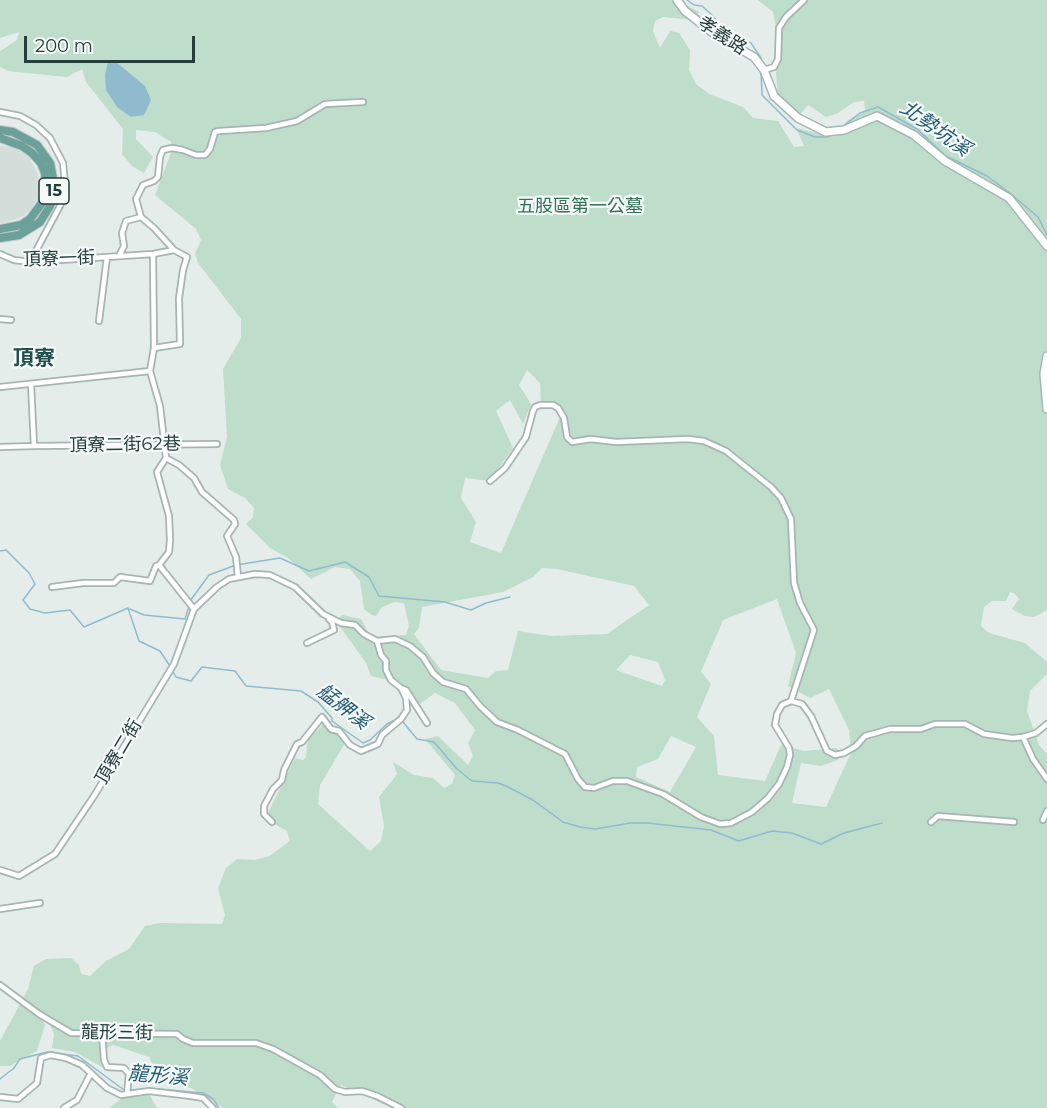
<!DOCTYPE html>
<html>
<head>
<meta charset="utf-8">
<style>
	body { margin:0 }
	#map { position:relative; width:1047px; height:1108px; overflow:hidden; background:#e4edea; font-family:Montserrat,sans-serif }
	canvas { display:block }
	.scale { position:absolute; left:24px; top:36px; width:171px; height:27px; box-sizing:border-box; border:3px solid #253e3b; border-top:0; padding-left:8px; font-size:18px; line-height:21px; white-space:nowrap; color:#253e3b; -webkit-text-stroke:4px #f5f9f8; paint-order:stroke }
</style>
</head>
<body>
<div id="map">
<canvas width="1047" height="1108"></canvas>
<div class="scale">200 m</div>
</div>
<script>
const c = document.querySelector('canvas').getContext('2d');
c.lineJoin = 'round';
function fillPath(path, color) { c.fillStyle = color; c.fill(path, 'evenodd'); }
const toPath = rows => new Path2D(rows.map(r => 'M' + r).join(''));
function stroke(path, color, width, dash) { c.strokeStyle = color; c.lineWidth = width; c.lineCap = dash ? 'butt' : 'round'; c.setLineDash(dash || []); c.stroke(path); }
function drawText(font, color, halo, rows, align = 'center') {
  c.font = font + ' Montserrat,"Noto Sans TC",sans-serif'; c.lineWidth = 4.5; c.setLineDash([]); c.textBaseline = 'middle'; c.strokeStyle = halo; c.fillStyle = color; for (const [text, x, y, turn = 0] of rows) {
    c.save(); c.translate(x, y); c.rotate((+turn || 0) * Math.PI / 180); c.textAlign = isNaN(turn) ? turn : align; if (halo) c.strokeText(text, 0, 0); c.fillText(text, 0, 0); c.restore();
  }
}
fillPath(toPath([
	[0,146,13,147,29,157,38,174,40,187,38,198,31,209,24,216,4,223,0,223]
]), '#d3ddda');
fillPath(toPath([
	[0,0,676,0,699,12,696,20,663,17,655,21,653,31,660,48,670,31,679,33,690,50,689,70,696,84,709,94,743,107,753,118,778,121,794,147,804,146,796,128,834,137,847,121,865,110,864,101,854,102,838,113,826,117,808,105,799,116,778,102,775,54,780,46,773,12,758,0,1047,0,1047,610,1034,617,1025,616,1012,609,1019,599,1014,593,1010,592,1006,601,992,601,984,607,981,626,989,633,1025,643,1047,662,1047,674,1030,691,1027,711,1039,745,1047,754,1047,1108,392,1108,341,1085,332,1102,338,1108,224,1108,191,1088,162,1082,149,1057,113,1045,105,1049,111,1072,75,1052,52,1048,54,1034,46,1015,37,1010,45,1025,37,1051,10,1066,0,1066,0,1041,28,989,34,966,46,959,71,958,79,965,81,974,90,976,106,961,129,949,145,926,160,923,222,924,225,915,218,888,226,868,237,859,255,860,270,856,290,841,287,831,267,820,267,815,295,758,303,760,306,757,308,739,323,725,328,725,345,743,320,785,318,804,370,851,381,841,384,826,379,797,397,774,393,762,414,775,433,778,444,788,452,784,455,775,425,739,438,736,468,765,473,756,468,743,475,730,455,703,435,693,420,704,396,682,371,676,366,663,336,621,342,615,361,619,371,637,406,635,409,626,404,603,394,602,381,608,376,616,372,615,364,609,360,581,350,569,335,567,311,579,288,558,270,548,246,524,253,517,254,508,245,498,228,489,220,465,227,437,223,369,241,338,241,319,198,263,195,254,201,240,196,229,155,195,171,153,171,142,155,132,136,130,136,139,153,157,144,173,132,166,122,154,123,129,86,82,82,69,67,77,8,71,0,67,0,51,17,40,19,32,0,38],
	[527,370,540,383,541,408,563,410,501,553,470,542,476,522,461,498,465,478,490,481,513,448,496,411,510,400,523,424,531,404,519,385],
	[542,568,557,569,634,586,649,605,607,634,552,636,518,631,508,670,496,671,488,678,441,670,414,634,419,628,422,607,503,592,533,577],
	[777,599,796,653,788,686,810,698,829,689,849,730,851,753,826,807,792,803,801,763,821,766,838,760,841,752,836,748,804,751,781,745,765,781,718,775,714,736,697,717,711,684,701,672,723,620],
	[630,655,658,662,665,680,662,686,616,670],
	[671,736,696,747,670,792,636,777,637,767,658,759],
	[149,1094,157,1108,109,1108,124,1097]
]), '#bfddcb');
fillPath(toPath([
	[108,62,116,62,145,86,151,100,144,115,131,117,117,107,106,90,105,75]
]), '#90bbce');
stroke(toPath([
	[687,0,694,5,702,6,711,14,727,33,751,43,761,58,761,61],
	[761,72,762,95,797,130,815,137,828,137,831,135],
	[842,127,860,113,878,107,917,129,946,156,987,176,1011,194,1038,217,1047,235],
	[0,551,6,550,29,573,35,584,23,600,30,609,45,613,70,610,84,627,128,608,139,641,160,651,170,666],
	[190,601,209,575,236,565,280,558,309,571,345,562,369,577,379,596,445,602,471,610,486,603,510,597],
	[130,609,144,615,185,619,189,606],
	[172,670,176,677,191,681,202,667,235,671,246,686,301,691,318,702,332,718,332,721,363,743,370,740,387,724,395,720],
	[400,721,403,722,417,739,434,742,457,769,472,781,498,783,506,786,533,800,563,822,580,827,595,829,631,823,647,823,711,830,739,841,772,831,792,833,821,844,844,833,882,823],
	[0,1079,14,1068,20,1059,47,1052,78,1056,124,1090,158,1089,203,1093,213,1099,219,1108]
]), '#90bbce', 1.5);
const street = toPath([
	[764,70,774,67,778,59,779,28,786,17,804,0],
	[0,112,20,116,36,125,50,138,63,163,65,184,61,204,30,262],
	[141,217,136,199,143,185,154,181,158,177,160,157,163,150,172,148,183,150,196,155,205,155,210,149,215,132,219,131,266,128,297,121,325,104,363,102],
	[0,254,14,260,30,262,153,254,174,250],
	[153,254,154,348,150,371,160,406,166,458,157,472,169,516,170,540,169,552,159,565,194,609],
	[119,256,124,246,122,233,126,221,141,217,154,228,174,250,187,257,183,270,179,298,180,344,154,348],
	[0,319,11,320],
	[99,321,107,257],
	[0,387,150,371],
	[34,446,217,444],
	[0,447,34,446,31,384],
	[166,458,179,465,194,478,202,492,234,520,235,524,227,536,236,557,238,577],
	[490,481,505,468,526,437,533,411,535,407,540,405,553,405,558,408,564,418,567,437,572,442,591,439,616,442,688,439,704,441,726,451,771,487,781,498,791,519,794,583,800,603,814,630,791,701],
	[52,587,83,583,114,583,120,577,150,581,156,566,159,565],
	[307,643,334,630,332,622,329,619],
	[401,688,406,690,427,723],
	[1023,737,1033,759,1047,779],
	[1043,820,1047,811],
	[272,822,264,814,264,806,273,789,282,780,284,770,297,744,302,742,322,717,331,729,339,731,350,745,361,751,378,744,382,735,401,719,407,710,406,698,401,688,391,680,386,670,386,661,381,655,377,641],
	[931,822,938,816,1014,822],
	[0,870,19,876,55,854,94,796,174,664,194,609,217,587,229,579,255,574,270,575,295,587,323,614,341,623,355,625,364,634,377,641,395,639,410,646,423,657,433,673,443,682,466,689,480,706,497,722,518,730,565,754,578,779,585,787,594,788,613,781,627,781,663,794,701,817,720,824,731,823,752,812,768,798,779,784,787,767,790,755,789,748,775,725,777,714,782,705,791,701,802,704,811,716,827,751,835,755,844,753,856,746,865,736,890,729,921,729,935,724,965,724,984,734,1012,738,1023,737,1036,733,1047,724],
	[0,909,40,903],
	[0,985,39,1014,71,1033,177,1034,183,1039,193,1043,256,1043,273,1049,320,1075,335,1089,345,1092,362,1091,377,1096,401,1108],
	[102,1033,104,1060,107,1067,124,1068,129,1074,127,1094],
	[0,1097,18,1099,37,1083,41,1058,51,1055,66,1058,82,1065,107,1088,121,1095,149,1091,191,1096,203,1098,213,1108],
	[64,1108,77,1100,91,1073]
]);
const secondary = toPath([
	[677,0,685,11,717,36,754,57,764,70,774,96,798,118,826,132,844,130,877,116,914,135,945,161,1009,198,1047,246],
	[1047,356,1044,374,1047,409]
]);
const primary = toPath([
	[0,130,13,132,37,145,50,163,54,184,54,196,50,206,40,222,19,235,0,238],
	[0,138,22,146,32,153,41,163,45,173,46,184,42,203,30,219,21,225,0,229]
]);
stroke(street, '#a7b5b2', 8);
stroke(secondary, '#a3b8b4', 10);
stroke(primary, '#c2c9c8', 10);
stroke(street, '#fff', 4.5);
stroke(secondary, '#fff', 7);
stroke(primary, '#6ca09b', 8);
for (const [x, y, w] of [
	[54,191,30]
]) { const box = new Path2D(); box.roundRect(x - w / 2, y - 13, w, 26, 4.5); c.fillStyle = '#f5f9f8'; c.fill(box); stroke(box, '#253e3b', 1.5); }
drawText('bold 16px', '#253e3b', null, [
	["15",54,191]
]);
drawText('18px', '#253e3b', '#f5f9f8', [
	["孝義路",722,36,33],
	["頂寮一街",59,259,-2],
	["頂寮二街62巷",125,445,-1],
	["頂寮二街",119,752,-59],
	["龍形三街",117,1033,1]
]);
drawText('18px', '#317255', '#f5f9f8', [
	["五股區第一公墓",580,207]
]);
drawText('italic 20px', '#225b77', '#f5f9f8', [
	["北勢坑溪",935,129,35],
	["艋舺溪",343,707,38],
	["龍形溪",158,1076,5]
]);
drawText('bold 21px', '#214f4b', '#f5f9f8', [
	["頂寮",34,359]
]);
</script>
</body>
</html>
